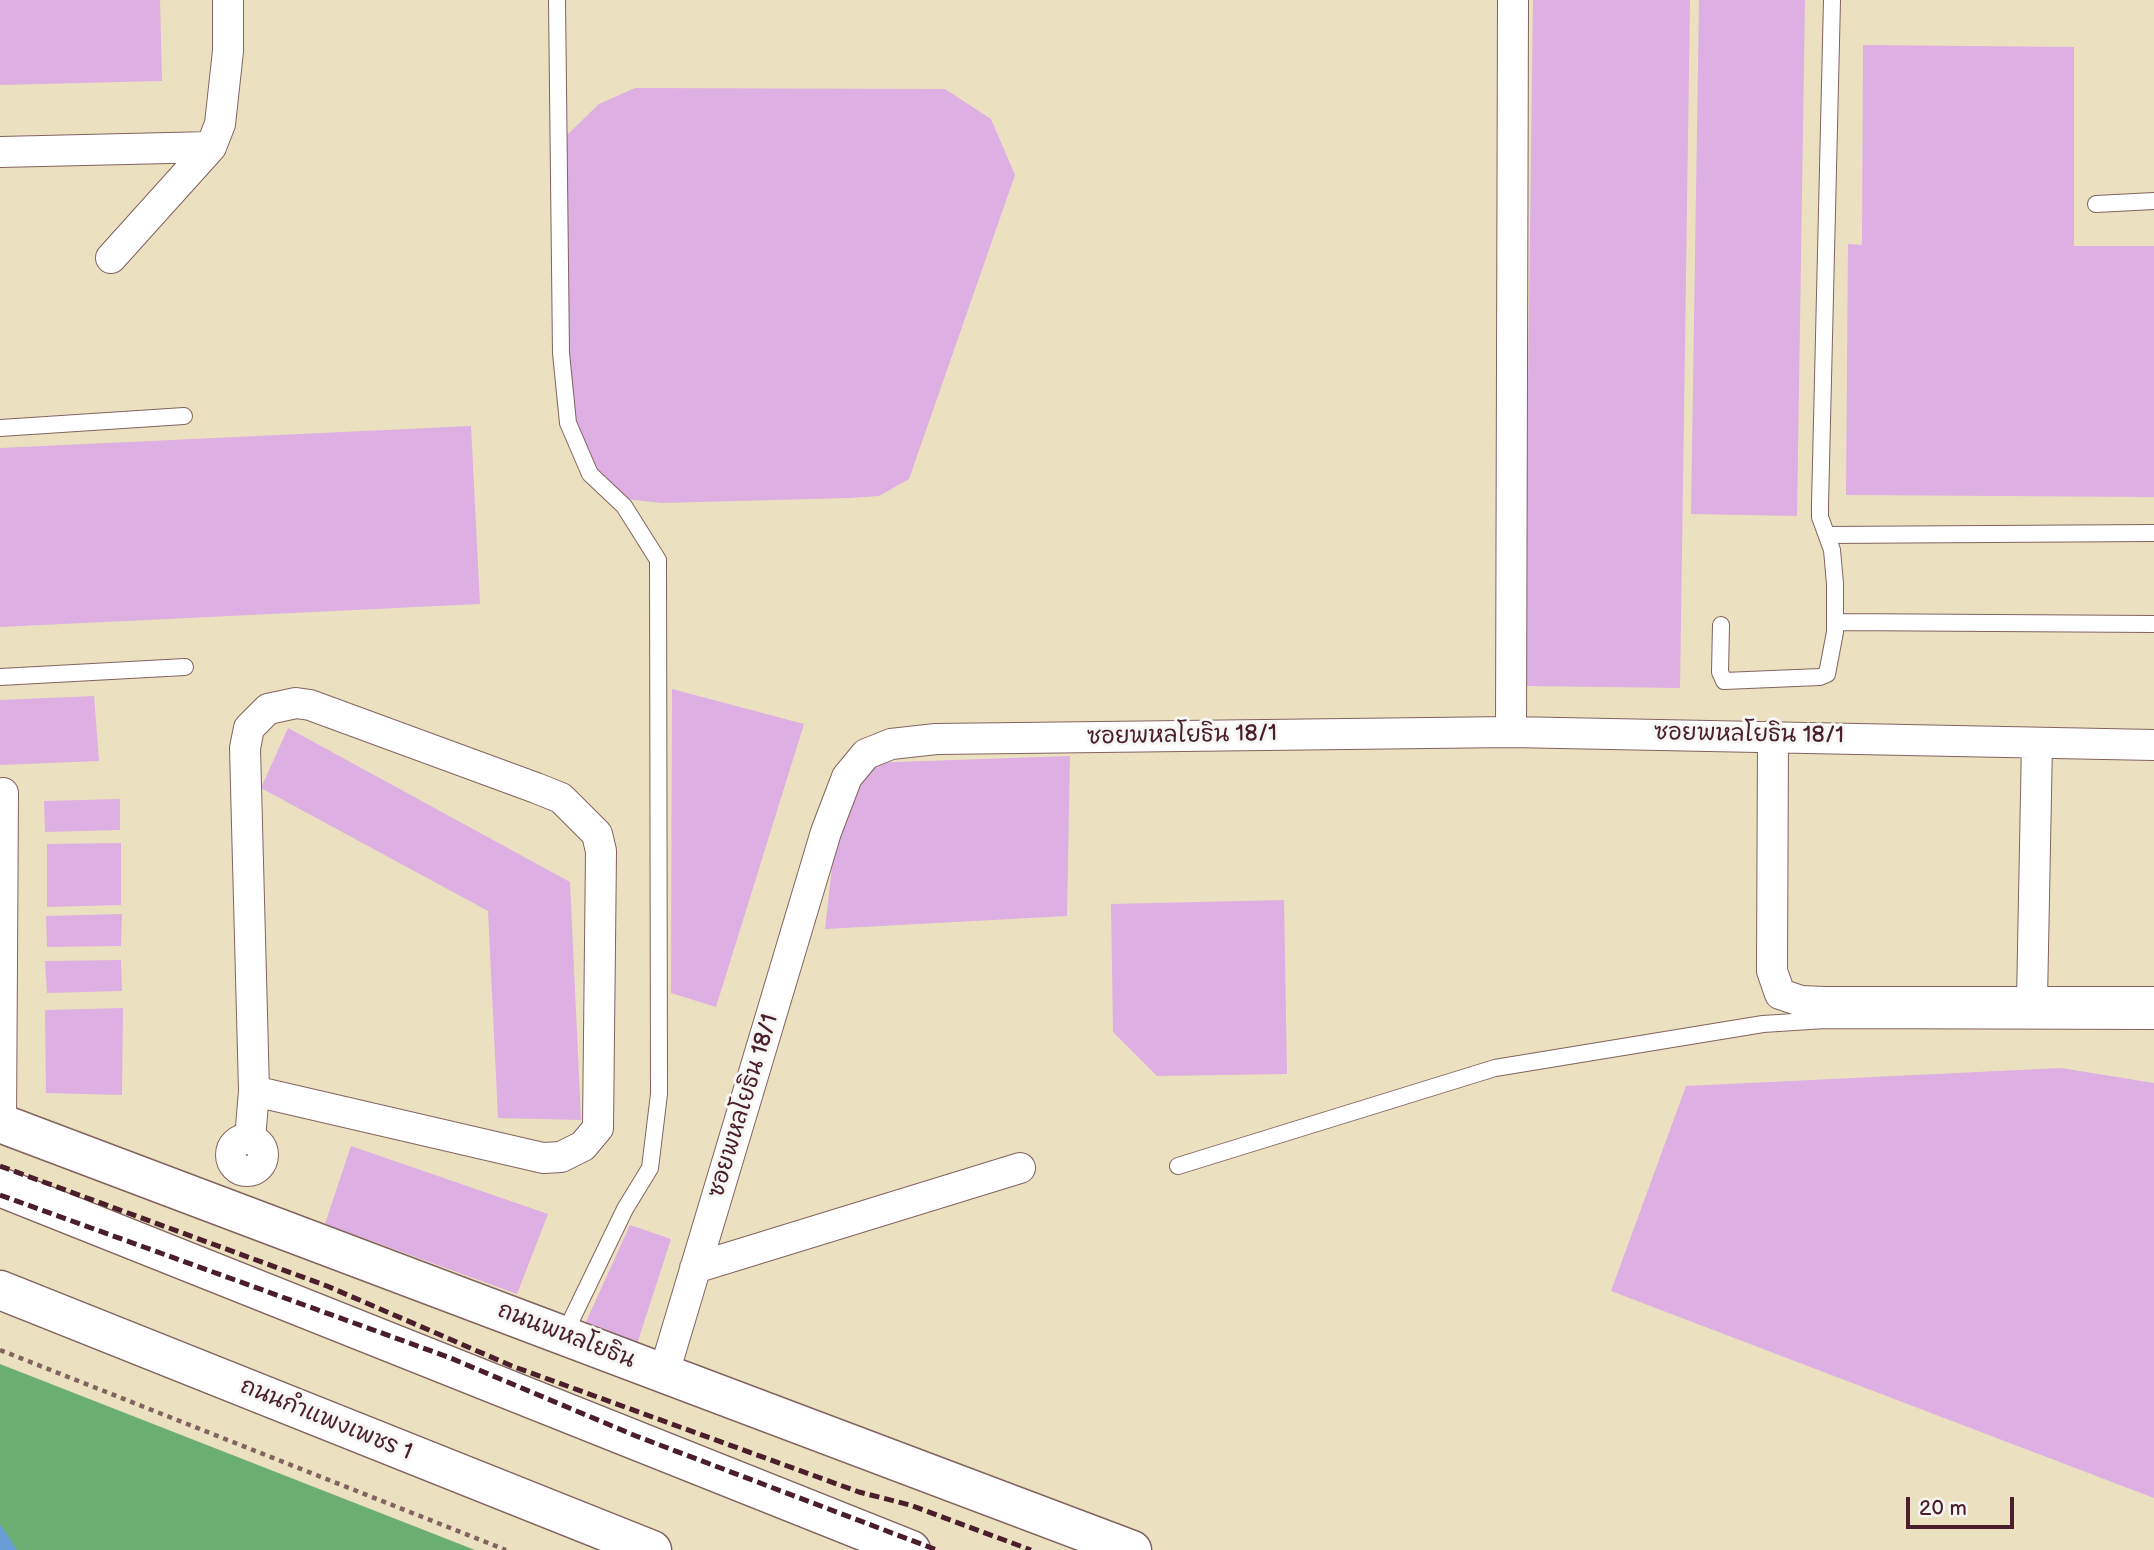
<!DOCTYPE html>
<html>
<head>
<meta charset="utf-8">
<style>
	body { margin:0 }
	#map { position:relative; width:2154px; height:1550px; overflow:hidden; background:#ebe1c0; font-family:"Balsamiq Sans",sans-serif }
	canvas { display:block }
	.scale { position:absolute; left:1906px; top:1497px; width:108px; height:32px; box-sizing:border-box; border:4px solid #4a1f2b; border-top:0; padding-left:9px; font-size:21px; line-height:24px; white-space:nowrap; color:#4a1f2b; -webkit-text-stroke:5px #f6f6f2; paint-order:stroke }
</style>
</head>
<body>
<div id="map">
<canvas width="2154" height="1550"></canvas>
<div class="scale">20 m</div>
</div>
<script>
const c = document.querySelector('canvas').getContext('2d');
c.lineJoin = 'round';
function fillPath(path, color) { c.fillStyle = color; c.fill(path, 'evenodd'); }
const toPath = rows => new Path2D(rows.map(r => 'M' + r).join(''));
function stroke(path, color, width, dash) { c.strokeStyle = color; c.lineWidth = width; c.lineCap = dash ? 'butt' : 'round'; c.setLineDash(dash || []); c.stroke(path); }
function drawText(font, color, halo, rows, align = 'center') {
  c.font = font + ' "Balsamiq Sans","Playpen Sans Thai",sans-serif'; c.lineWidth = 6; c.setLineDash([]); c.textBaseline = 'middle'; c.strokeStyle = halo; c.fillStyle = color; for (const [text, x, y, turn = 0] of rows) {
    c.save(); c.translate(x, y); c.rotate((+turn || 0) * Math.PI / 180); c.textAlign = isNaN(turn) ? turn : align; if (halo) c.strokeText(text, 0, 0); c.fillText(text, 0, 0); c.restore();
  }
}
fillPath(toPath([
	[0,1364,475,1550,16,1550,0,1526]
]), '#6bae72');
fillPath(toPath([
	[0,1525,2,1527,17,1550,0,1550]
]), '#679dd4');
fillPath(toPath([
	[0,0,160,0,162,81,0,85],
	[1533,0,1690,0,1680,688,1524,686],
	[1699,0,1805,0,1797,516,1691,514],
	[1863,45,2074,47,2074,246,2154,246,2154,497,1846,495,1848,244,1862,245],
	[635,88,945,89,991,119,1015,175,909,479,879,496,849,498,662,503,625,499,592,473,567,437,564,138,599,104],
	[471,426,480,604,0,627,0,448],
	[672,689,804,724,716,1007,671,993],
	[94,696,99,761,0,765,0,700],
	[288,728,570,882,581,1120,498,1118,488,911,261,788],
	[1070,756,1067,916,825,929,840,797,866,763],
	[120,799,120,830,45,832,44,801],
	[121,843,121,905,47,907,47,844],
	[1284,900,1287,1074,1157,1076,1113,1032,1111,904],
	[122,914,121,946,47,947,46,916],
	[121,960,122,991,47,993,45,961],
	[123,1008,122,1095,46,1093,45,1010],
	[2061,1068,2154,1083,2154,1498,1611,1291,1686,1086],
	[351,1146,548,1214,517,1294,325,1224],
	[630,1225,671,1239,636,1347,585,1324]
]), '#ddafe2');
const lane = toPath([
	[557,0,561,353,568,423,590,474,624,506,658,560,659,1094,650,1168,625,1209,564,1335],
	[2096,204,2154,201],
	[0,428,184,416],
	[1827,535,2154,533],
	[1835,622,2154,624],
	[1721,625,1720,672,1724,681,1820,677,1827,674,1835,632,1835,584,1832,550,1820,517,1820,505,1832,0],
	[0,677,185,667],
	[1178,1166,1495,1068,1763,1024,1825,1020,2154,1021]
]);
const street = toPath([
	[0,152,211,147,220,124,228,51,228,0],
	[111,258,211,147],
	[1511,732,1513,0],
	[1773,735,1772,971,1780,994,1801,1001,1825,1002,2154,1002],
	[2032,1000,2037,743],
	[1,1123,3,793],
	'231 1155a16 16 0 1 1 32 0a16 16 0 1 1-32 0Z',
	[250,1139,254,1091,245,748,249,728,268,709,296,703,310,705,536,788,561,798,597,834,601,851,598,1128,583,1146,561,1157,543,1158,254,1091],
	[695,1268,1020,1168],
	[664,1373,826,832,847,777,866,754,891,744,936,739,1511,732,2154,745]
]);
const primary = toPath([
	[0,1123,1132,1550],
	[0,1187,911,1550],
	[0,1290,652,1550]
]);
stroke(lane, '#82635f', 18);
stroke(street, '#82635f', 32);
stroke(primary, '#82635f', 41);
stroke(toPath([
	[0,1350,506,1550]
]), '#82635f', 4.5, [5, 5]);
stroke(lane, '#fff', 16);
stroke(street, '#fff', 30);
stroke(primary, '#fff', 38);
stroke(toPath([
	[0,1166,327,1286,512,1366,859,1492,910,1505,1031,1550],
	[0,1195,448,1357,636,1436,937,1550]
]), '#4a1f2b', 5, [10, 5]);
drawText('23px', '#4a1f2b', '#f6f6f2', [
	["ซอยพหลโยธิน 18/1",1749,735,1],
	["ซอยพหลโยธิน 18/1",1182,736,-1],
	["ซอยพหลโยธิน 18/1",744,1106,-73],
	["ถนนพหลโยธิน",566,1336,21],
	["ถนนกำแพงเพชร 1",326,1420,22]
]);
</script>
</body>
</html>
